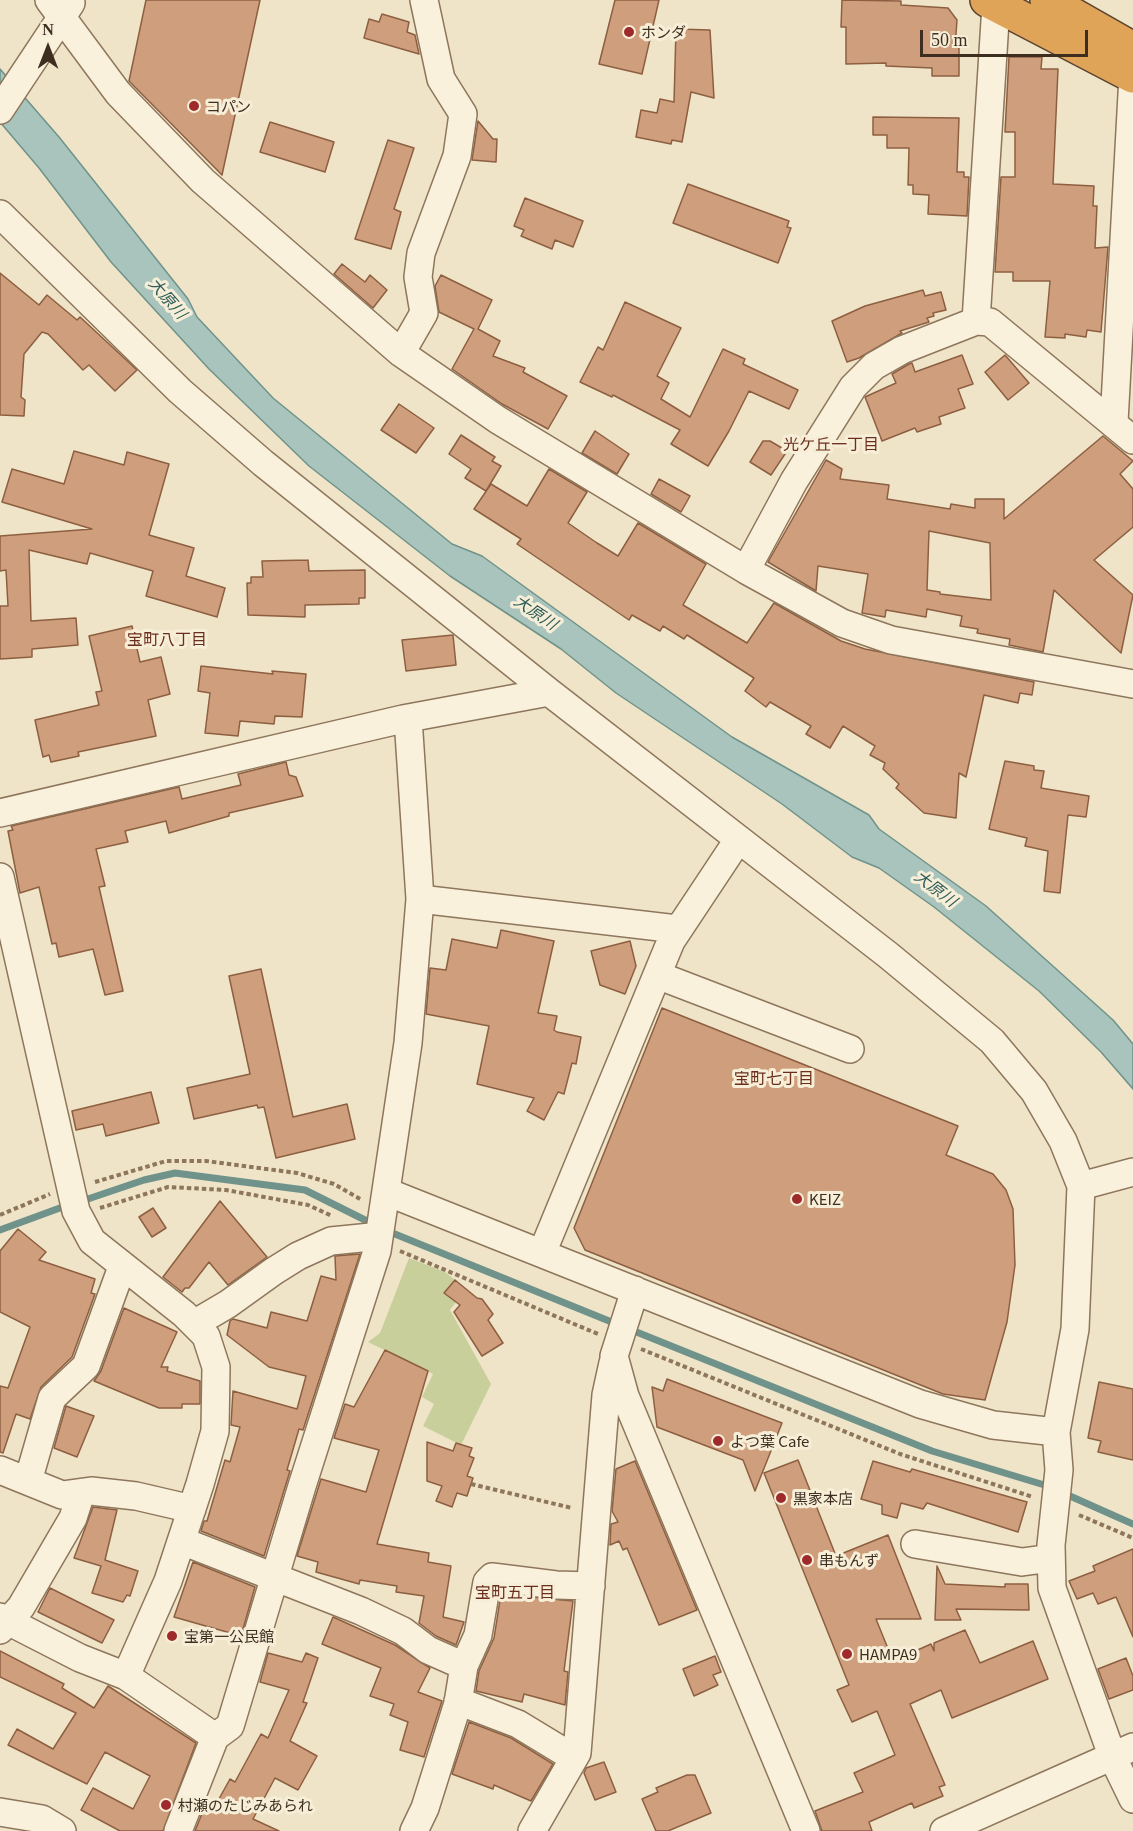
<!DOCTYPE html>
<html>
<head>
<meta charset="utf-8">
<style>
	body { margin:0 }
	#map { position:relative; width:1133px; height:1831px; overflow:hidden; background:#f0e4c8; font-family:Georgia,serif }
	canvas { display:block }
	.north { position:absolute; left:18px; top:18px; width:60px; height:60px; -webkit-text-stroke:4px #f7eed8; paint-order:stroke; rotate:0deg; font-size:16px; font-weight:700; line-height:24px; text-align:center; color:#3d2e20 }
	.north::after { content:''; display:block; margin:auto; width:21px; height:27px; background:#3d2e20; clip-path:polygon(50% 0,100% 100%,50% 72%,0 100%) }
	.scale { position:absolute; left:920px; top:30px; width:168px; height:27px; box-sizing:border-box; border:3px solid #3d2e20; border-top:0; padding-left:8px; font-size:18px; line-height:21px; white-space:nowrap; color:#3d2e20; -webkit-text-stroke:4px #f7eed8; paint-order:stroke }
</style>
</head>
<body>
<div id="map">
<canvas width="1133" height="1831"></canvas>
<div class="north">N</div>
<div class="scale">50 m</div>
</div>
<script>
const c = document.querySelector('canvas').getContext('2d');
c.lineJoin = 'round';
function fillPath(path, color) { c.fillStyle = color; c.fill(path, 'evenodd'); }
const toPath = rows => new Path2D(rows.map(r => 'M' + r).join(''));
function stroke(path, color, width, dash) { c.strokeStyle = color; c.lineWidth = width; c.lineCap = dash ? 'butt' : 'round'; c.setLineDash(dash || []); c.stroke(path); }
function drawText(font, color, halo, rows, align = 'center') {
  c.font = font + ' Georgia,"Noto Sans JP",serif'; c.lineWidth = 6; c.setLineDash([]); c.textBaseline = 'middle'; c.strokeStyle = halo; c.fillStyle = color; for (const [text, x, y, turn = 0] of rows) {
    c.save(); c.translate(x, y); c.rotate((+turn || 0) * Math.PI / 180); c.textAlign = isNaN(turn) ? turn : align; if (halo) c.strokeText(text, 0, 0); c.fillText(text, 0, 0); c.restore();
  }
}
fillPath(toPath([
	[409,1258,445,1272,455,1280,444,1293,456,1302,450,1310,491,1384,461,1445,423,1426,434,1404,422,1397,433,1374,368,1342,380,1333]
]), '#c9cf9b');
const water = toPath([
	[0,69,59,137,188,299,197,317,273,398,452,544,482,556,732,737,869,815,879,829,986,906,1113,1020,1133,1044,1133,1089,1101,1052,1039,991,934,907,879,868,852,857,782,804,616,693,561,649,450,576,309,466,209,369,111,262,39,168,0,122,0,69]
]);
fillPath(water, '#a9c4bc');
stroke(water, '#6f938a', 1.5);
stroke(toPath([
	[79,1202,144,1180,175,1173,305,1190,375,1225],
	[0,1230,68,1205],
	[385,1230,619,1325],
	[629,1329,932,1451,1051,1487],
	[1061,1492,1133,1524]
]), '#6f938a', 7);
const building = toPath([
	[146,0,260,0,222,175,129,81,146,0],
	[615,0,659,0,642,74,599,64,615,0],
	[842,0,901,1,901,5,948,8,957,20,955,47,959,47,959,76,932,76,932,68,886,66,886,63,846,64,846,27,841,27,842,0],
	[382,14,409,22,407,32,415,35,419,54,364,38,369,19,379,22,382,14],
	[676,29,710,30,714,98,691,92,682,142,672,140,671,144,636,137,641,110,657,113,660,99,674,102,676,29],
	[1009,57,1042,57,1041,69,1058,69,1053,184,1094,186,1093,206,1097,206,1095,248,1108,247,1101,332,1087,330,1086,337,1065,334,1065,338,1045,337,1050,281,1013,281,1013,272,995,272,1001,177,1015,177,1015,132,1005,132,1009,57],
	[873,117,959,118,957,172,964,172,964,177,969,177,967,216,928,214,929,195,913,194,913,185,908,185,909,148,887,148,887,135,873,135,873,117],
	[478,121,493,139,497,139,496,162,472,160,478,121],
	[270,122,334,142,325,172,260,152,270,122],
	[388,140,414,148,394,209,401,212,391,249,355,239,388,140],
	[688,184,789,221,787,227,791,228,778,263,673,223,688,184],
	[525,198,583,221,573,247,555,240,552,249,521,236,524,230,514,226,525,198],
	[342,264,365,282,370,275,387,290,373,308,334,274,342,264],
	[0,273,39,305,47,295,77,320,80,317,137,370,115,391,89,365,83,370,48,334,42,332,24,354,21,397,25,400,24,416,0,415,0,273],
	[441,275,492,300,478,329,500,341,493,356,525,368,523,372,567,396,548,429,502,404,452,369,474,329,439,312,435,286,441,275],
	[923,290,925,296,941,292,946,310,933,313,934,316,927,318,929,322,900,331,902,333,859,358,847,362,832,321,865,306,923,290],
	[625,302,681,328,657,376,669,383,661,399,690,417,723,349,745,359,743,364,798,390,789,409,749,391,729,431,708,466,671,444,680,430,613,395,612,397,580,382,598,347,603,350,625,302],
	[962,355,973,384,958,389,965,408,939,417,941,424,917,432,915,428,882,441,865,397,896,383,892,374,909,364,912,363,915,372,962,355],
	[1005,355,1029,383,1008,400,985,372,1005,355],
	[399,404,434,428,416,453,381,430,399,404],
	[595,431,629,454,617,474,582,453,595,431],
	[461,435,495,457,492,461,501,466,486,491,465,478,471,469,449,454,461,435],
	[1103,436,1133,461,1120,474,1133,489,1133,527,1094,560,1133,595,1121,653,1054,590,1043,652,1009,645,1010,639,977,633,978,629,960,626,962,616,927,609,926,617,886,610,885,617,862,613,868,574,818,566,816,591,768,562,826,460,842,469,840,479,889,485,887,499,950,509,951,504,975,508,975,499,1004,499,1004,519,1103,436],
	[929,531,990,543,991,600,940,594,940,592,927,590,929,531],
	[763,441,770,441,787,451,771,475,750,462,763,441],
	[74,451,124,465,127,452,169,464,149,535,194,548,186,576,225,588,217,617,146,596,153,571,90,553,87,564,29,550,31,621,76,618,78,645,32,649,32,657,0,659,0,606,8,606,6,570,0,571,0,536,92,529,2,502,12,469,64,484,74,451],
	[549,469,587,492,568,523,597,543,618,556,638,523,706,564,683,605,747,643,774,603,841,641,865,649,1034,682,1032,695,1020,693,1018,703,984,695,966,777,959,773,956,818,924,813,896,788,899,784,883,769,885,763,870,755,875,746,843,726,830,748,806,734,811,726,770,702,766,707,745,691,754,678,687,635,684,639,663,626,660,631,632,615,629,620,517,544,521,539,474,509,491,484,527,506,549,469],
	[659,479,690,496,681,512,651,494,659,479],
	[308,560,309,571,365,570,365,598,359,598,359,604,305,605,305,617,248,615,247,583,251,583,251,577,263,577,262,561,308,560],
	[132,626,140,662,161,657,170,694,148,700,156,736,78,752,79,756,51,762,49,755,43,757,35,720,99,705,96,692,102,691,89,636,132,626],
	[453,635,456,665,406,671,402,640,453,635],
	[201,666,273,674,272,671,306,674,302,717,275,716,274,724,240,721,238,736,205,733,210,693,198,691,201,666],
	[1005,761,1034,766,1034,770,1044,771,1041,788,1089,796,1086,817,1068,815,1060,893,1044,891,1048,851,1025,846,1027,838,989,829,1005,761],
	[286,762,289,775,296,777,303,796,229,813,229,816,169,833,166,821,125,831,128,842,96,849,105,886,99,887,123,991,105,995,93,949,59,957,56,943,52,944,39,887,20,893,8,831,13,830,11,826,179,787,182,799,241,785,238,774,286,762],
	[501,930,554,941,538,1013,557,1016,554,1030,557,1032,581,1037,576,1064,572,1063,564,1094,558,1092,544,1120,527,1111,534,1098,477,1084,489,1026,426,1014,430,968,446,970,452,939,497,948,501,930],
	[630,941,636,966,625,994,600,985,591,951,630,941],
	[261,969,293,1117,347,1104,355,1139,276,1158,264,1107,258,1108,257,1105,194,1119,187,1088,250,1074,229,976,261,969],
	[662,1008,958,1126,946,1155,993,1174,1006,1190,1013,1209,1015,1265,1007,1322,985,1400,943,1394,585,1250,574,1228,662,1008],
	[151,1092,159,1123,106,1136,103,1124,76,1130,72,1111,151,1092],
	[220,1201,267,1257,228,1285,209,1262,189,1288,185,1288,182,1292,163,1277,220,1201],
	[153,1208,166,1228,152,1237,139,1217,153,1208],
	[18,1229,46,1252,39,1260,95,1279,91,1293,95,1294,72,1357,41,1387,30,1419,16,1414,3,1453,0,1452,0,1386,8,1388,30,1327,0,1312,0,1251,18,1229],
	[360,1254,303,1430,299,1429,287,1470,290,1471,264,1556,201,1531,204,1521,207,1521,225,1460,230,1462,240,1427,231,1425,233,1391,297,1409,306,1376,269,1367,227,1335,230,1321,233,1319,267,1328,271,1312,307,1321,321,1276,336,1280,335,1256,360,1254],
	[455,1280,477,1298,482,1299,493,1314,488,1320,503,1343,482,1356,454,1312,460,1305,444,1293,455,1280],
	[124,1308,177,1332,161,1367,168,1367,167,1371,200,1381,200,1404,182,1404,182,1408,159,1408,94,1381,101,1371,124,1308],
	[385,1350,428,1371,377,1544,429,1553,428,1562,451,1566,443,1617,464,1622,456,1645,436,1636,419,1623,424,1596,396,1592,397,1586,360,1580,359,1584,316,1572,318,1562,297,1556,321,1479,366,1492,379,1450,334,1438,345,1404,354,1407,385,1350],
	[667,1379,782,1423,755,1491,743,1460,657,1427,652,1387,663,1391,667,1379],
	[1099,1382,1133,1389,1133,1460,1098,1452,1101,1441,1088,1438,1099,1382],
	[66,1406,94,1416,77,1457,54,1448,66,1406],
	[427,1442,453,1451,456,1443,472,1448,469,1456,474,1458,467,1476,473,1478,467,1496,457,1493,452,1507,436,1501,442,1486,427,1481,427,1442],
	[798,1460,836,1556,888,1535,921,1619,876,1619,893,1661,931,1644,934,1651,934,1643,965,1630,980,1663,1033,1641,1048,1679,952,1718,941,1690,910,1704,945,1785,939,1787,943,1796,914,1808,912,1803,869,1822,872,1831,822,1831,815,1811,863,1792,854,1773,895,1755,877,1711,852,1722,837,1690,849,1685,764,1473,798,1460],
	[635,1461,697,1610,659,1625,627,1548,623,1550,619,1541,610,1545,611,1524,618,1522,612,1511,616,1469,635,1461],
	[873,1461,910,1472,912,1469,933,1475,1027,1502,1018,1532,927,1503,923,1509,901,1503,897,1518,882,1514,882,1505,861,1499,873,1461],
	[93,1507,117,1510,105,1560,138,1571,130,1596,127,1595,123,1602,92,1593,101,1566,74,1558,93,1507],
	[1133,1549,1133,1637,1116,1597,1098,1604,1093,1593,1077,1599,1069,1581,1095,1571,1093,1566,1133,1549],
	[193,1562,255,1587,241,1636,174,1617,193,1562],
	[937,1566,945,1584,1005,1587,1005,1584,1028,1584,1029,1610,956,1609,961,1620,935,1620,937,1566],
	[50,1588,114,1620,102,1643,38,1612,50,1588],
	[501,1594,573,1601,564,1671,568,1672,565,1705,524,1694,522,1702,476,1691,479,1671,494,1638,501,1594],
	[333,1617,395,1645,430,1668,418,1692,442,1701,424,1757,400,1750,408,1722,390,1715,394,1704,370,1696,381,1668,322,1644,333,1617],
	[0,1651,64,1684,62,1688,94,1708,108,1686,196,1743,163,1831,120,1831,81,1810,93,1788,133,1809,150,1776,105,1752,87,1784,8,1745,17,1729,53,1749,76,1713,0,1677,0,1651],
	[268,1653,302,1662,306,1653,318,1658,303,1702,307,1703,290,1741,317,1756,298,1790,275,1778,253,1819,279,1831,195,1831,207,1801,215,1806,230,1779,235,1782,261,1734,268,1738,289,1690,260,1682,268,1653],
	[715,1656,721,1672,713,1675,718,1685,694,1696,683,1669,715,1656],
	[1126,1658,1133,1676,1133,1690,1109,1699,1098,1669,1126,1658],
	[469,1722,511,1738,553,1764,531,1801,494,1785,493,1789,452,1774,469,1722],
	[604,1762,616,1792,595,1800,584,1773,586,1768,604,1762],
	[687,1775,695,1775,711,1813,668,1831,656,1831,642,1799,658,1792,656,1788,687,1775]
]);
fillPath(building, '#cf9f7d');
stroke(building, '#8d5f41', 1.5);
const minor = toPath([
	[49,0,118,93,203,181,401,353,498,420,746,570,842,623,891,640,1133,684],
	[0,110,71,3],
	[0,214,180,391,263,463,549,692,888,955,992,1041,1034,1091,1063,1141,1081,1186,1075,1329,1056,1432,1059,1470,1051,1545,1052,1588,1113,1758,1133,1799],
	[976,321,996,5],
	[401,353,424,313,418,277,421,253,457,156,463,114,441,79,424,0],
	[1114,422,1133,76],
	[746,570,794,481,853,387,874,366,902,350,976,321,990,322,1133,440],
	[0,813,403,719,549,692],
	[0,877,76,1211,92,1241,184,1314,206,1336,216,1367,215,1431,200,1484,168,1581,126,1676],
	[420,899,677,929],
	[657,975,850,1049],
	[1081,1186,1133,1172],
	[387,1192,920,1404,993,1425,1056,1432],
	[542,1253,671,941,738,840],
	[635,1290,614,1356,625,1396,806,1831],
	[194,1324,228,1304,274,1271,298,1256,331,1241,371,1237],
	[0,1470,62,1495,91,1491,136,1496,192,1509],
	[28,1481,52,1398,86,1366,122,1267],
	[182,1541,361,1611,403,1631,428,1650,464,1666],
	[915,1544,1022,1562,1051,1558],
	[0,1617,80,1658,126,1676,215,1737],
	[0,1630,21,1607,73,1518,81,1493],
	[458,1701,518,1724,574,1758],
	[0,1812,42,1819,62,1831],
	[178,1831,215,1737,230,1726,302,1486,377,1251,408,1043,420,899,408,718],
	[414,1831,425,1808,458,1703,464,1666,478,1635,487,1582,492,1577,556,1585,591,1586],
	[532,1831,577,1753,606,1395,613,1363],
	[944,1831,1133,1747]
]);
const highway = toPath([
	[987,0,1133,76],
	[1047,0,1133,49]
]);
stroke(minor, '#8d765c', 30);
stroke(highway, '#5b4430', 36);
stroke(toPath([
	[95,1182,166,1161,206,1161,297,1173,334,1184,362,1200],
	[100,1208,168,1187,226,1190,308,1205,332,1216],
	[0,1215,50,1194],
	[400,1251,598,1334],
	[641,1349,900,1454,1033,1497],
	[471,1484,572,1508],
	[1079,1515,1133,1538]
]), '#8d765c', 4, [4.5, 3]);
stroke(minor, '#faf1dc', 27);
stroke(highway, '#e0a458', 33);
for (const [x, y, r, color] of [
	[629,32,6,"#9e2a2b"],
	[194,106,6,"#9e2a2b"],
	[797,1199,6,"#9e2a2b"],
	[718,1441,6,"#9e2a2b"],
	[781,1498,6,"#9e2a2b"],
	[807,1560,6,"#9e2a2b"],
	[172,1636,6,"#9e2a2b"],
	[847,1654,6,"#9e2a2b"],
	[166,1805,6,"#9e2a2b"]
]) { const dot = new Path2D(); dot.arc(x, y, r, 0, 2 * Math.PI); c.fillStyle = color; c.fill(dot); stroke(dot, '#f7eed8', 2); }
drawText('15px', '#3d2e20', '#f7eed8', [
	["ホンダ",641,32],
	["コパン",206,106],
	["KEIZ",809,1199],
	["よつ葉 Cafe",730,1441],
	["黒家本店",793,1498],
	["串もんず",819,1560],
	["宝第一公民館",184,1636],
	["HAMPA9",859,1654],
	["村瀬のたじみあられ",178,1805]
], 'left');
drawText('italic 16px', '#2f5d5a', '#f7eed8', [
	["大原川",168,298,49],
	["大原川",536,612,34],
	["大原川",936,888,37]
]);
drawText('16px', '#6b2e1e', '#f7eed8', [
	["光ケ丘一丁目",831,444],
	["宝町八丁目",167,639],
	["宝町七丁目",774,1078],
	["宝町五丁目",515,1592]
]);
</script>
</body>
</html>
